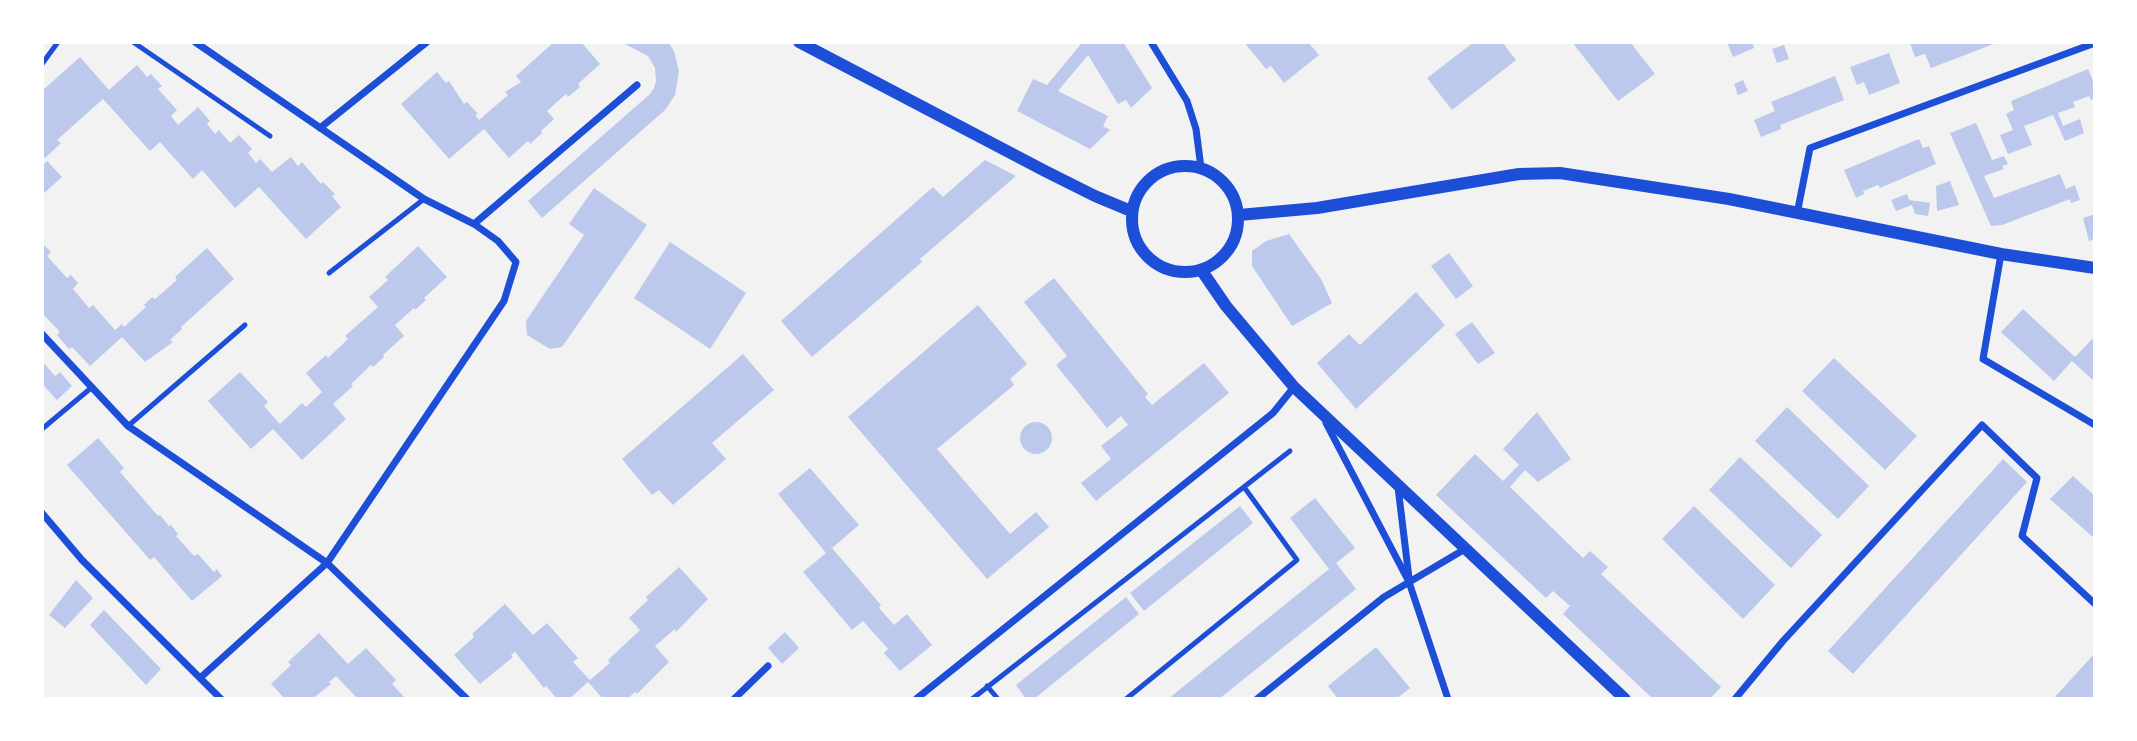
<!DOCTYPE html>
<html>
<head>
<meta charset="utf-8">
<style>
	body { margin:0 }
	#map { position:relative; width:2137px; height:741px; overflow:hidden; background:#f2f2f2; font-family:Lora,serif }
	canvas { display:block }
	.frame { position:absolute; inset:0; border:44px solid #fff; pointer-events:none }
</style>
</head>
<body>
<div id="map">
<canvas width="2137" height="741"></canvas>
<div class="frame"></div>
</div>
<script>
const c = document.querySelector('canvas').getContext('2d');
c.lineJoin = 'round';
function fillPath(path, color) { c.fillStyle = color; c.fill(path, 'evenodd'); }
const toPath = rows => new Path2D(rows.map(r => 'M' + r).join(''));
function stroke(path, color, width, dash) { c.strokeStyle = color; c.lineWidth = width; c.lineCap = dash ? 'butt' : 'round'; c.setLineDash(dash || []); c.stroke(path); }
fillPath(toPath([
	[554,42,581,42,600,64,578,84,580,87,568,97,566,94,547,111,554,119,541,131,542,133,530,144,528,141,509,158,484,129,449,159,401,104,437,72,446,83,449,81,464,104,467,102,478,114,475,115,479,120,508,95,505,92,521,82,516,76],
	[621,42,669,43,674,51,679,71,675,95,665,110,542,218,528,201,650,94,654,88,656,81,655,68,648,56],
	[1079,42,1123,42,1152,88,1131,108,1126,100,1118,104,1088,55,1058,91,1108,116,1103,126,1110,130,1090,149,1017,111,1033,79,1047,85,1081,44],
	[1244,42,1308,42,1319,55,1284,83,1271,66,1266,69],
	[1474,42,1502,42,1516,60,1452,110,1427,78],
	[1572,42,1630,42,1655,74,1618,101],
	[1727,42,1752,42,1754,48,1733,57],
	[1914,42,1999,42,1931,68,1925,54,1915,57,1910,43],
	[1784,45,1789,59,1777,63,1772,49],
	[1889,53,1900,83,1869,95,1864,82,1857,85,1850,67],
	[80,57,109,90,137,65,147,77,151,74,162,86,158,89,177,110,171,116,178,125,198,107,210,121,207,124,215,134,219,130,230,143,239,135,252,149,248,153,256,163,260,159,272,172,291,157,298,166,302,162,321,184,323,182,335,194,332,196,341,207,306,239,259,187,235,208,202,170,193,179,160,142,150,151,103,99,57,140,61,143,45,158,42,155,42,91],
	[2088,69,2095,86,2095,99,2091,100,2089,96,2073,102,2075,107,2058,113,2063,126,2080,119,2084,133,2065,141,2053,115,2024,126,2032,145,2008,154,2000,135,2013,130,2006,114,2014,110,2011,101],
	[1835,76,1844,100,1780,125,1781,129,1761,137,1754,120,1775,111,1771,102],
	[1743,80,1748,91,1738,95,1734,84],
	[1976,123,1992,160,2004,156,2008,164,2002,166,2004,169,1984,176,1994,198,2060,174,2066,189,2075,185,2080,200,2071,203,2070,199,2002,225,1991,226,1950,133],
	[1919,139,1923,148,1929,146,1936,164,1880,188,1878,185,1863,191,1864,194,1856,198,1844,170],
	[985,160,1016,176,920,259,922,262,812,357,781,321,933,187,943,197],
	[47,161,62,177,42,195,42,166],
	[1950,181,1959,205,1937,211,1936,186],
	[594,188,647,225,562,347,550,349,527,335,526,321,584,235,569,224],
	[1907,194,1909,200,1930,203,1928,216,1915,214,1912,205,1896,211,1891,200],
	[2095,214,2095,239,2089,241,2083,218],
	[1289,234,1321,279,1332,303,1292,326,1252,266,1252,251,1266,241],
	[670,242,746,293,710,349,634,298],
	[43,244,51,252,47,256,67,278,71,275,78,283,73,289,89,308,93,305,115,330,122,324,124,327,146,307,144,305,152,297,155,299,177,280,175,277,207,248,234,279,181,327,182,329,170,340,173,342,145,362,122,337,90,366,72,347,69,349,57,335,60,332,42,313],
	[418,246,447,277,424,298,426,300,415,310,414,308,395,325,404,336,383,355,384,357,373,367,371,365,351,384,353,386,333,404,346,419,302,460,273,429,251,449,208,401,240,372,268,402,264,406,280,424,302,403,306,407,322,392,306,373,326,355,328,358,348,339,345,336,378,307,369,297,388,280,385,277],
	[1449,253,1473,286,1456,299,1431,266],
	[1054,278,1148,394,1145,397,1152,405,1204,363,1229,393,1096,501,1081,483,1111,459,1101,446,1128,425,1121,416,1107,428,1056,365,1067,356,1024,302],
	[1416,292,1445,325,1356,409,1317,363,1349,334,1360,345],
	[978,305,1027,364,1010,379,1014,385,937,449,1010,534,1036,512,1049,527,987,579,848,417],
	[2023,309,2075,357,2095,336,2095,382,2072,361,2054,381,2001,332],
	[1472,322,1495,353,1478,364,1455,334],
	[743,354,774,390,712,443,726,459,673,505,659,490,652,495,622,459],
	[1834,358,1917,436,1885,470,1802,391],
	[42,361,55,376,60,372,72,386,57,400,44,386,42,387],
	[1787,407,1869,486,1838,519,1755,441],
	[1537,412,1571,459,1538,482,1525,470,1510,487,1583,558,1590,551,1608,567,1601,574,1721,687,1710,699,1653,699,1563,614,1570,606,1553,591,1546,598,1436,495,1475,454,1503,481,1519,465,1503,449],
	'1020 438a16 16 0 1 1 32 0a16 16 0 1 1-32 0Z',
	[98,438,124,468,120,472,158,516,160,515,169,526,171,525,178,534,176,536,194,556,198,554,214,572,217,569,222,576,192,601,154,557,150,560,67,465],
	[1740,457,1822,535,1791,568,1709,490],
	[2003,459,2027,482,1853,674,1828,651],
	[810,468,859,525,832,548,881,605,879,608,894,625,907,614,932,645,900,671,884,653,888,649,863,621,852,630,803,572,826,553,778,494],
	[2073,476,2095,496,2095,539,2050,499],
	[1315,498,1355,548,1336,563,1356,589,1219,699,1168,699,1329,569,1290,518],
	[1240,506,1253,523,1144,611,1130,593],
	[1694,506,1775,585,1743,619,1662,539],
	[679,567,708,599,676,632,675,629,655,646,669,662,637,694,635,692,627,699,603,699,588,682,569,699,557,699,546,686,544,688,515,652,511,655,513,657,480,684,454,655,474,637,472,634,505,604,533,635,547,623,578,658,573,662,590,680,610,663,608,660,640,630,629,618,648,600,646,597],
	[76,580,93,598,65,628,49,615],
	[1126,597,1139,614,1034,699,1026,699,1016,685],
	[104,610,161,669,146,685,90,625],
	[785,632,799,648,782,664,768,648],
	[319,633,348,664,366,648,396,680,392,684,406,699,354,699,356,697,336,676,329,682,331,684,312,699,285,699,271,684,291,665,288,662],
	[1376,647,1410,688,1396,699,1338,699,1328,686],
	[2095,653,2095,699,2053,699]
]), '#bdc9ec');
stroke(toPath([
	[133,42,270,136],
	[42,64,58,42],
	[329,273,424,199],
	[128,426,245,325],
	[42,429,91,388],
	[987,686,998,699],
	[972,699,1290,451],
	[1126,699,1297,560,1244,487]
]), '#1d4ed8', 5);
stroke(toPath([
	[195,42,424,199,474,224,498,241,516,262,504,301,327,563,200,678],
	[1151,42,1187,101,1196,129,1201,168],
	[320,128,427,42],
	[1797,214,1810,148,2095,43],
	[474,224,637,85],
	[2001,254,1983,359,2095,425],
	[42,334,128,426,327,563,467,699],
	[1326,423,1409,582,1448,699],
	[1398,487,1409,578],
	[42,513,82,560,221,699],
	[734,699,768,666],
	[916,699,1273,413,1294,387],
	[1257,699,1384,597,1465,549],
	[1735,699,1783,641,1982,425,2037,478,2022,536,2095,604]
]), '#1d4ed8', 7);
stroke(toPath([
	[799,42,1045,171,1095,196,1131,211],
	'1132 219a53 53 0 1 1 106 0a53 53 0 1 1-106 0Z',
	[1239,215,1317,208,1519,174,1560,173,1729,199,2001,254,2095,268],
	[1202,271,1226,306,1294,387,1625,699]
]), '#1d4ed8', 12);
</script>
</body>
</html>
